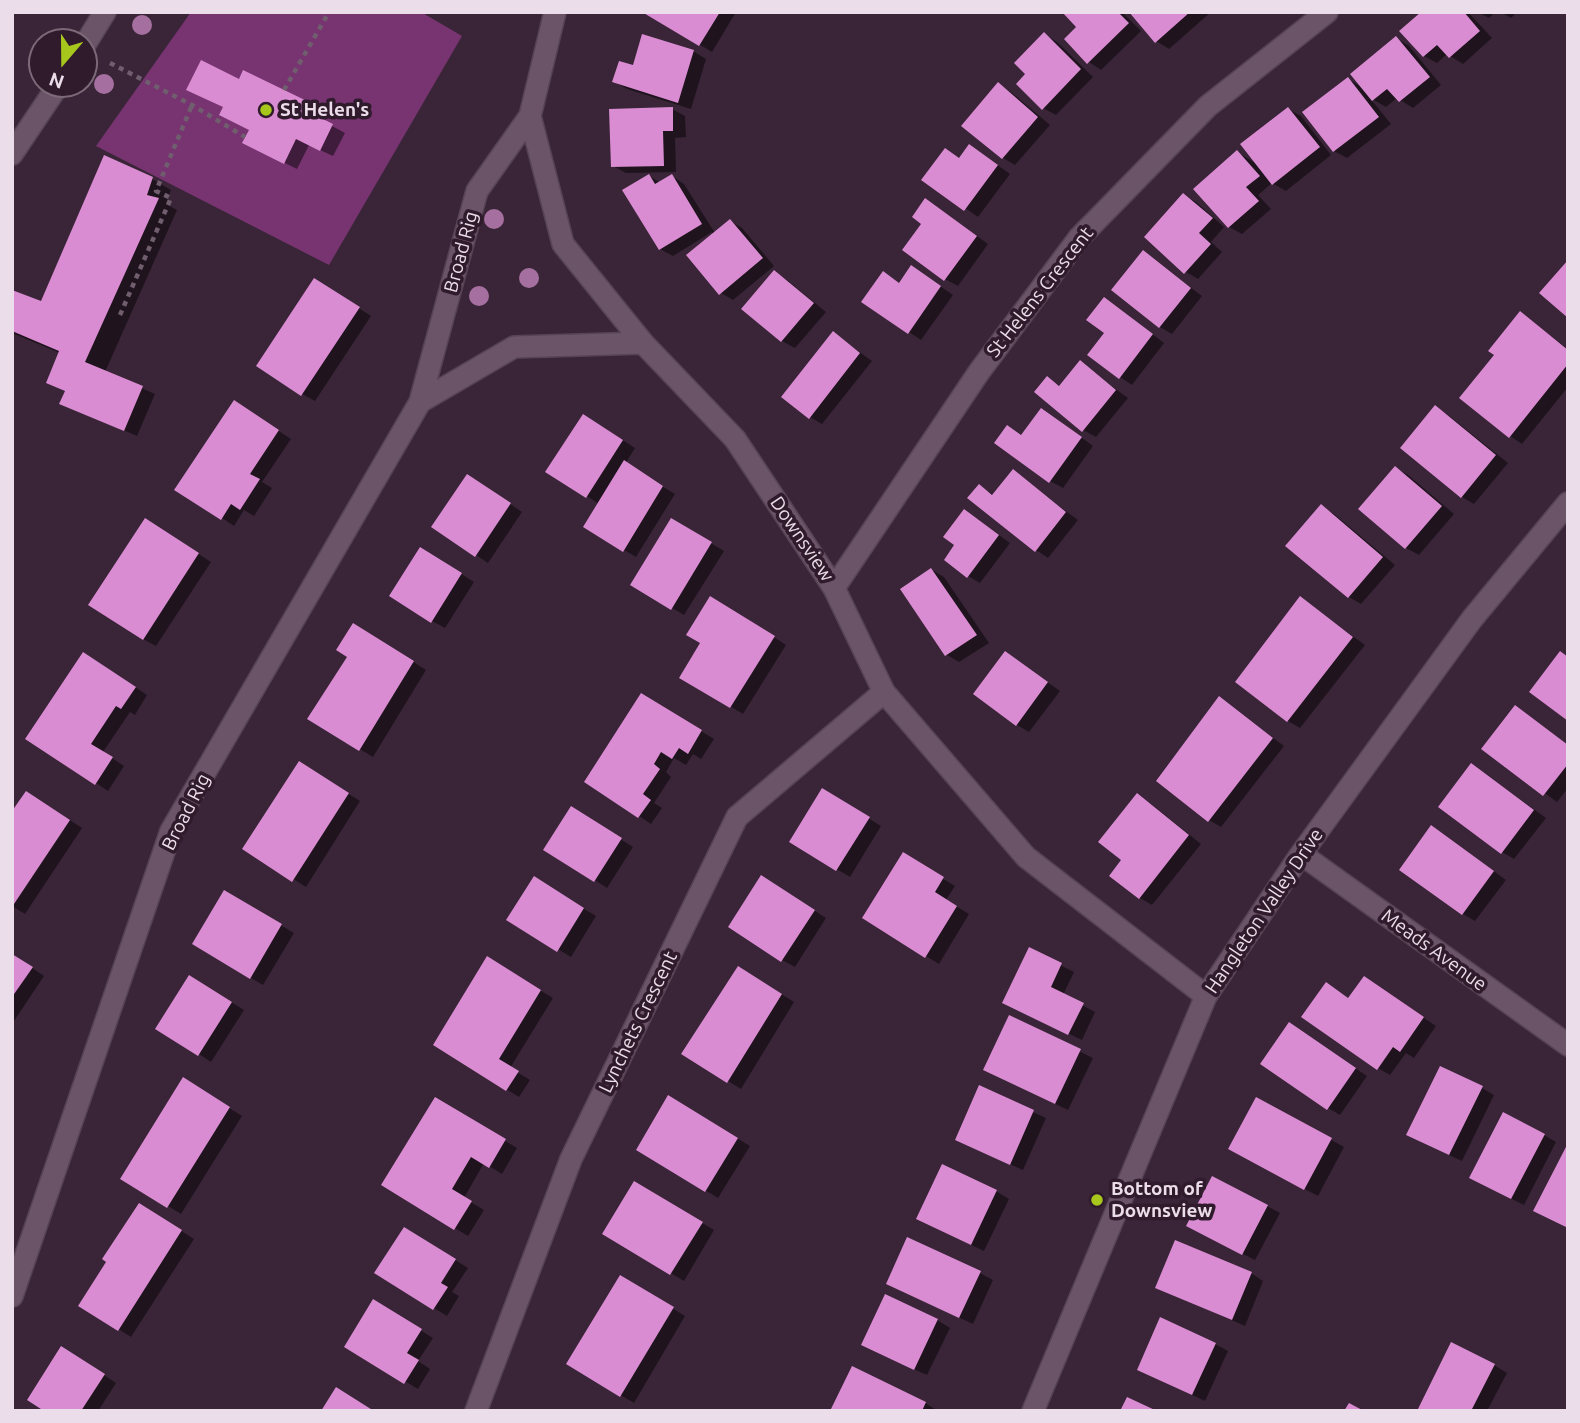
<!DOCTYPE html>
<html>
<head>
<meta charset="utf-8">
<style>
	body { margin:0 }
	#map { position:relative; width:1580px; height:1423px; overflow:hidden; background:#3a2538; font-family:Ubuntu,sans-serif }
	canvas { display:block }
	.frame { position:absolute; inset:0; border:14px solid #ebdde9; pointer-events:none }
	.north { position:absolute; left:28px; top:28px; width:70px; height:70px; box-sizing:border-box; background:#301b2d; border:2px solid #7b6978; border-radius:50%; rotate:200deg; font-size:19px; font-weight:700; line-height:28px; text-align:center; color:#ebdde9 }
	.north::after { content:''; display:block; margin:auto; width:24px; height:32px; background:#a8c71c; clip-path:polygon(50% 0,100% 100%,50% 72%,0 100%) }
</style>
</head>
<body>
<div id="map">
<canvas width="1580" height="1423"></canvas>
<div class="frame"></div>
<div class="north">N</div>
</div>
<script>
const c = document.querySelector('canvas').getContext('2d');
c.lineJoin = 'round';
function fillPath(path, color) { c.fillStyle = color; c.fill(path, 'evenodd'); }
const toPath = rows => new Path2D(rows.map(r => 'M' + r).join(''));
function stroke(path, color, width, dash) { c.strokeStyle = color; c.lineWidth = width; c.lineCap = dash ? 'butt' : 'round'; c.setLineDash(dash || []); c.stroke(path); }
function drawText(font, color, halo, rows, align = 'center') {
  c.font = font + ' Ubuntu,sans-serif'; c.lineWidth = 7; c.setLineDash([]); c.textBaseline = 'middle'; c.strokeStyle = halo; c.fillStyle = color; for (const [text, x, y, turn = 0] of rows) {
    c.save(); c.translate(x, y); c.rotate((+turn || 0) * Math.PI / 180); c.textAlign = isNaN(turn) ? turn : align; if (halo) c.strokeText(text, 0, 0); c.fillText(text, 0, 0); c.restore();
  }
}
fillPath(toPath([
	[191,12,421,12,462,36,329,265,96,146]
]), '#773471');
fillPath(toPath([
	[646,12,736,12,712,52],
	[1064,12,1122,12,1141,31,1101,70,1089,62,1078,28],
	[1131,12,1211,12,1169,49,1156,41],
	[1424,12,1468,12,1492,38,1463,64,1447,54,1437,63,1424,56],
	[1478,12,1495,12,1489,18],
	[1501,12,1517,12,1511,18],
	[1044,34,1057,42,1093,77,1056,115,1043,108],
	[1396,38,1409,46,1441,85,1413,108,1397,98,1386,107,1370,98,1391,124,1347,158,1334,151,1348,79,1362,87],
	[693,51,706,59,691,109,627,89,615,82,634,67],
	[239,81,312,106,325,113,321,120,345,133,333,156,309,145,297,169,257,149,251,130,225,108],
	[998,84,1011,92,1050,125,1015,165,1003,158],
	[672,109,685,116,686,137,675,138,676,172,626,173,613,166],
	[1288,109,1301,116,1331,155,1286,191,1272,183,1258,195,1271,209,1242,234,1229,227,1195,189,1237,152,1257,164],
	[982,154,1010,174,978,217,924,179,960,159],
	[649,176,661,183,672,176,684,184,715,233,730,221,742,228,774,266,733,300,721,293,712,232,673,256,660,249],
	[152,179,171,190,166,204,177,210,105,372,155,394,137,436,61,403,66,392,48,382,60,353,12,333,12,292,42,303],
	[1184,195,1196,202,1224,227,1211,242,1222,252,1198,279,1186,272],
	[938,208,988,244,958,286,945,279],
	[1143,252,1202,296,1172,334,1160,327],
	[774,272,787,280,826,312,795,348,782,341,743,308],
	[884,273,900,284,924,275,953,295,921,340,909,332],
	[327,287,371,316,315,401,302,394],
	[1117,307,1164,343,1132,385,1120,377],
	[1520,313,1568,349,1568,387,1522,444,1510,436,1496,354],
	[833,333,872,361,822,424,810,417],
	[1080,363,1128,398,1096,437,1083,430,1037,392,1048,379,1061,386],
	[1436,408,1448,415,1508,463,1474,504,1462,497],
	[247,410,291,439,262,482,272,488,254,516,244,510,234,526,222,518],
	[1054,417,1093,446,1063,488,1050,481,1022,437],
	[596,423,635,448,625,464,675,494,636,557,585,527,599,504,548,471],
	[1396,468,1408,475,1454,514,1419,555,1406,548,1361,509],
	[1013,472,1078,520,1048,558,1036,550,979,486,994,495],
	[480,483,522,512,488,563,476,555],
	[1321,506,1334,514,1395,565,1361,604,1349,597],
	[977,519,1010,543,980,583,968,576],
	[672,520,724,551,684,615,633,584],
	[158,528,211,562,156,646,143,639],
	[433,556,474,582,445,628,432,621],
	[932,570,944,577,989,643,959,662,947,655,902,589],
	[1300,598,1365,645,1300,728,1288,721],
	[724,605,786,645,743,714,681,677],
	[366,632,426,670,373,757,310,719],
	[1006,653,1060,691,1029,732,1017,725],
	[96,661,147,695,135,715,130,712,103,752,124,766,108,791,28,738],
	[1219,698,1284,746,1221,827,1209,820],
	[654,702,714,739,701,759,693,754,686,765,674,758,666,772,671,777,654,803,662,808,651,824,587,781],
	[1516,707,1568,745,1568,788,1557,802,1484,749],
	[1472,765,1546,818,1514,859,1502,852],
	[312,771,360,801,306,887,244,848],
	[823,790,881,826,850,877,791,842],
	[1137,796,1150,803,1201,844,1152,905,1140,898,1124,860],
	[39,800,82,828,25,914,12,906],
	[584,816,633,847,607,888,595,880],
	[1444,835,1506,880,1475,921,1463,914],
	[903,855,955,886,946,900,969,914,939,964,926,956],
	[534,879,596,916,571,957,509,920],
	[775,885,826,918,795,967,782,960],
	[225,892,294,933,263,985,194,944],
	[1030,950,1074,972,1063,995,1095,1012,1082,1040,1017,1009],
	[12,954,44,976,12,1024],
	[487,959,553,998,510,1068,530,1080,519,1097,435,1045],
	[751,975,794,1002,741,1089,684,1054],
	[202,984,244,1010,211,1062,199,1054],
	[1377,986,1436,1026,1414,1058,1406,1053,1390,1075,1378,1068,1350,1000],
	[1010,1018,1093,1058,1068,1110,998,1077],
	[1302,1032,1367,1076,1340,1115,1328,1108],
	[196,1087,242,1116,181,1214,123,1178],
	[980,1088,1046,1118,1023,1170,969,1146],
	[1482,1088,1494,1095,1462,1161,1421,1142],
	[669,1097,750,1146,718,1198,638,1149],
	[435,1099,517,1148,502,1174,484,1163,464,1198,484,1210,468,1236,383,1184],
	[1257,1099,1344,1147,1318,1196,1243,1156],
	[1544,1135,1556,1142,1524,1205,1484,1185],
	[635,1183,714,1230,684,1281,604,1233],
	[996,1191,1009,1199,984,1251,931,1226],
	[1267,1206,1280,1213,1255,1260,1201,1233],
	[152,1212,194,1239,131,1337,80,1305],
	[417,1236,468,1268,452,1292,459,1296,447,1316,377,1273],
	[980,1273,993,1280,973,1324,901,1291],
	[1251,1273,1263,1281,1245,1326,1157,1287],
	[621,1277,685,1316,634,1403,568,1364],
	[373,1301,433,1338,418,1361,430,1369,418,1389,346,1346],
	[937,1320,950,1328,927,1375,876,1352],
	[1215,1344,1228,1351,1205,1401,1152,1376],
	[74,1355,116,1383,98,1411,47,1411],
	[1494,1365,1507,1373,1487,1411,1421,1411],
	[925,1403,938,1411,834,1411]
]), '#0007');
fillPath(toPath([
	[642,12,720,12,699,46],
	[1062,12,1118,12,1129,23,1087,64,1064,39,1076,27],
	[1129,12,1190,12,1155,43],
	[1421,12,1464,12,1480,31,1449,58,1437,45,1423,57,1399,31],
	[1044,32,1081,69,1042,110,1016,84,1025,74,1014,63],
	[642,34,694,50,678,103,612,82,619,61,633,65],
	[1396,36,1430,77,1399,102,1387,89,1372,101,1350,74],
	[201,60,239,79,243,70,313,104,309,112,333,124,320,151,296,139,284,164,242,143,249,130,219,115,223,107,186,90],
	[1348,77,1379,117,1333,152,1302,112],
	[998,82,1038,117,1002,159,961,126],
	[673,107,673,131,663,131,664,166,611,167,609,109],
	[1288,107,1320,147,1272,185,1240,144],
	[969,144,998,165,964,211,921,180,945,148,959,158],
	[1237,150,1260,176,1246,187,1259,201,1228,228,1193,189],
	[104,155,153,177,147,195,159,198,85,362,143,386,124,431,59,404,65,391,46,383,59,351,12,331,12,290,41,301],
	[649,174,655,184,672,174,702,224,659,250,622,190],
	[1183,193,1213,218,1199,233,1211,244,1184,274,1144,237],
	[925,198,977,236,944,281,902,250,921,224,912,217],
	[730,219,763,258,719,295,686,255],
	[1143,250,1191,288,1159,328,1111,290],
	[1568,260,1568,318,1539,293],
	[911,265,941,286,908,334,861,302,883,271,899,283],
	[774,270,814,303,781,342,741,309],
	[314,278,360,307,301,396,256,366],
	[1104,297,1153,334,1119,379,1087,355,1104,333,1086,320],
	[1520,311,1568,350,1568,364,1509,438,1459,398,1494,355,1488,351],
	[833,331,860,353,809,419,781,397],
	[1080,360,1116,390,1082,432,1034,392,1047,376,1059,386],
	[234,400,279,430,250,474,260,479,240,510,231,504,221,520,174,490],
	[1435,405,1496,455,1461,498,1400,448],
	[1041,408,1082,437,1049,483,994,443,1007,425,1021,435],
	[583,414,623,440,586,498,545,472],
	[624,460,663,486,623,552,583,527],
	[1395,466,1442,506,1405,549,1358,509],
	[1013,469,1066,512,1035,552,967,498,979,484,992,495],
	[467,474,511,503,475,557,431,527],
	[1321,504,1383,557,1348,598,1285,546],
	[964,509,999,535,967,578,944,560,954,545,943,537],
	[145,518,199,553,143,640,88,605],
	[671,518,712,542,671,610,630,585],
	[420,547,462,573,431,623,389,596],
	[931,568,977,635,945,656,900,589],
	[710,596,775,636,730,708,679,678,700,643,686,635],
	[1300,596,1353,637,1287,722,1235,682],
	[353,623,414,661,359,751,307,719,347,657,336,650],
	[1005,651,1048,682,1016,726,973,694],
	[1560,651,1568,657,1568,721,1529,692],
	[83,652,136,687,121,709,116,706,91,744,113,757,95,785,25,739],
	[641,693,702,730,688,754,679,748,672,759,661,752,654,764,660,769,643,794,651,800,638,818,584,782],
	[1219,696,1273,738,1208,822,1156,781],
	[1515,705,1568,745,1568,764,1543,796,1481,749],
	[299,761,349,793,292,882,242,849],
	[1471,763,1534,810,1501,854,1438,807],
	[822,788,870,817,836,871,789,842],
	[26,791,70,820,12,907,12,811],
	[1137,793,1189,835,1139,899,1109,876,1121,860,1098,842],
	[571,806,622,838,594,882,543,850],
	[1431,825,1494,871,1462,915,1399,870],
	[903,852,944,877,935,892,957,906,925,958,862,918],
	[761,875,815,910,781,962,728,927],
	[534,876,584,908,557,952,506,920],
	[224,890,282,924,250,979,192,944],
	[1029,947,1062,963,1051,987,1084,1003,1068,1035,1002,1003],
	[12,954,33,967,12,997],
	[487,956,541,990,499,1059,519,1071,506,1091,433,1045],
	[738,966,782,994,727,1083,681,1054],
	[189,975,232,1002,198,1056,155,1029],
	[1364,976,1424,1017,1400,1052,1393,1047,1377,1070,1301,1017,1326,982,1348,998],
	[1009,1015,1081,1049,1055,1104,983,1070],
	[1289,1022,1356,1068,1327,1110,1260,1064],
	[1440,1066,1483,1086,1449,1155,1406,1135],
	[183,1077,230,1107,167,1208,120,1179],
	[979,1085,1034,1110,1010,1165,955,1140],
	[668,1095,738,1138,705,1192,636,1150],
	[435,1097,506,1139,489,1168,471,1157,452,1189,472,1201,454,1230,381,1185],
	[1256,1097,1332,1138,1304,1190,1228,1149],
	[1503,1112,1545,1134,1511,1199,1469,1178],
	[1568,1143,1568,1228,1533,1211],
	[942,1164,997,1190,971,1245,916,1219],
	[1212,1176,1268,1205,1242,1255,1186,1226],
	[634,1181,703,1222,670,1275,602,1234],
	[139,1203,182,1230,118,1331,78,1306,106,1262,102,1259],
	[404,1227,456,1259,441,1283,448,1287,433,1310,374,1273],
	[907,1237,981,1271,959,1318,886,1284],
	[1175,1240,1252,1272,1232,1320,1155,1288],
	[620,1275,674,1307,620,1397,566,1364],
	[885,1294,938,1319,914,1370,861,1345],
	[373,1299,422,1329,407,1353,419,1360,404,1384,344,1347],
	[1160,1317,1216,1343,1192,1395,1137,1370],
	[1451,1342,1495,1364,1471,1411,1417,1411],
	[61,1346,105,1374,81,1411,44,1411,27,1400],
	[852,1366,926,1402,922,1411,830,1411],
	[336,1387,374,1411,321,1411],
	[1127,1397,1157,1411,1120,1411],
	[1349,1403,1364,1411,1344,1411]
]), '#da8cd2');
const minor = toPath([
	[555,12,530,116,563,244,643,343,735,439,834,588,884,692,1026,857,1206,996],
	[84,46,105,12],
	[12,154,59,84],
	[420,402,514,347,643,343],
	[834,588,979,372,1079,238,1208,106,1327,12],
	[1301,854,1568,1045],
	[12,1296,171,831,420,402,477,191,530,116],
	[476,1411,571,1159,737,817,884,692],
	[1033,1411,1206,996,1301,854,1472,619,1568,503]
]);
stroke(minor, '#564354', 24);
stroke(toPath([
	[110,63,192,105,245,137],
	[284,90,329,12],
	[120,315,171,198,156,191,192,105]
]), '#705d6e', 4.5, [5, 5]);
stroke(minor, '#6b5468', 21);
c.fillStyle = '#a5709f';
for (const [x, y] of [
	[142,25],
	[104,84],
	[494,219],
	[529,278],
	[479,296]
]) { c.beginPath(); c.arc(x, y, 10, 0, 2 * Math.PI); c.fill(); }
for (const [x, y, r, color] of [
	[266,110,7,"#a8c71c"],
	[1097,1200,7,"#a8c71c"]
]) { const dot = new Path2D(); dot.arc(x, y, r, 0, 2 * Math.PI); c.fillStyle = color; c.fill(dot); stroke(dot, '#301b2d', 2.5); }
drawText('bold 19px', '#ebdde9', '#301b2d', [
	["St Helen's",280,110],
	["Bottom of",1111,1189],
	["Downsview",1111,1211]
], 'left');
drawText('19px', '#ebdde9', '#301b2d', [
	["Broad Rig",461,252,-75],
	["St Helens Crescent",1040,292,-52],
	["Downsview",802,539,56],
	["Broad Rig",186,812,-63],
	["Hangleton Valley Drive",1264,911,-56],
	["Meads Avenue",1434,950,36],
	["Lynchets Crescent",638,1022,-64]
]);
</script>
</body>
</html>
